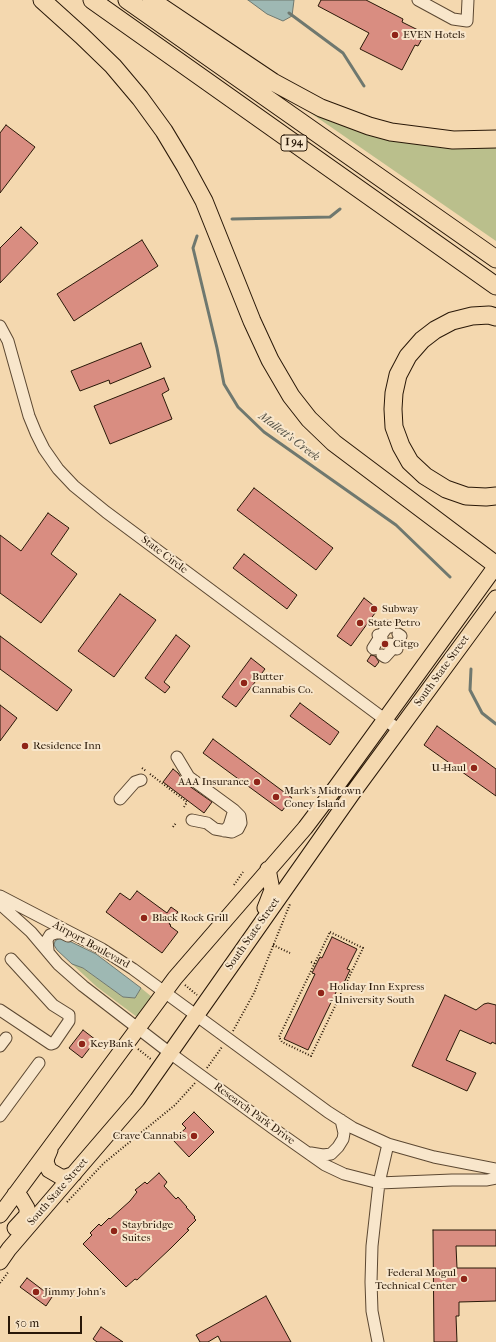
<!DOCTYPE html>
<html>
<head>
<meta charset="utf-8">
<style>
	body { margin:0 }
	#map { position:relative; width:496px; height:1342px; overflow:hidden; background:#f4d8af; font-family:"IM FELL French Canon",serif }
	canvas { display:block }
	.scale { position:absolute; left:8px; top:1316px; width:74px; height:18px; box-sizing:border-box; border:2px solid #291808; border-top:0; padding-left:5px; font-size:12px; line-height:14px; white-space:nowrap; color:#291808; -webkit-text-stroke:3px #f8e6cb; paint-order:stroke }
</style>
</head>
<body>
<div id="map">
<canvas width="496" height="1342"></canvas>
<div class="scale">50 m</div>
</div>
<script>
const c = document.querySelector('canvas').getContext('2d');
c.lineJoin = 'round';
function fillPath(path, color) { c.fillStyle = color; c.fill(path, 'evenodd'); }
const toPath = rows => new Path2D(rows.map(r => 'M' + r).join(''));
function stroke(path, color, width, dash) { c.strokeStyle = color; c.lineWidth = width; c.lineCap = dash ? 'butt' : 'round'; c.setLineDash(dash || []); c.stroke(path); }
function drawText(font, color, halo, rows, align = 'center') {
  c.font = font + ' "IM FELL French Canon",serif'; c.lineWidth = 4; c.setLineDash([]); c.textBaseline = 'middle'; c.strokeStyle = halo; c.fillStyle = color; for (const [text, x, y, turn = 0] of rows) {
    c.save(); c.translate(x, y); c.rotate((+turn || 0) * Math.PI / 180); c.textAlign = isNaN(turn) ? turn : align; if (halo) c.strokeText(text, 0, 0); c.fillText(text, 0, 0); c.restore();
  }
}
fillPath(toPath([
	[286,96,343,122,496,144,496,241],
	[72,964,83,968,123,997,135,998,141,988,152,997,137,1017,97,987]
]), '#babf8c');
const water = toPath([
	[248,0,294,0,292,16,283,21,267,14,248,0],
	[60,938,65,939,96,954,141,988,135,998,123,997,83,968,72,964,57,950,54,945,55,941,60,938]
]);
fillPath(water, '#9eb8b3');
stroke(water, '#6f786f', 1);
stroke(toPath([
	[289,13,343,53,364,86],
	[232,219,330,217,340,209],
	[197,236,193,248,217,348,224,384,238,407,264,432,396,525,450,577],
	[471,669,470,690,482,713,496,724]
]), '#6f786f', 3);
const building = toPath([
	[321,0,366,0,403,19,402,22,422,32,421,34,424,35,418,46,415,45,402,70,360,49,369,33,318,6,321,0],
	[6,125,35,147,0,193,0,133,6,125],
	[21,227,38,243,0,283,0,248,21,227],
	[142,240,158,266,74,321,57,294,142,240],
	[141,343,151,367,110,384,109,380,80,391,71,371,141,343],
	[164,378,169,390,162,394,172,419,110,444,94,406,164,378],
	[254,488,333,548,316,570,237,510,254,488],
	[48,513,69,528,51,554,77,574,41,623,0,593,0,535,21,551,48,513],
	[244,554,297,595,287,609,233,568,244,554],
	[120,594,156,620,114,677,78,651,120,594],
	[364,598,378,609,351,646,337,636,364,598],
	[176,635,190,646,164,682,170,687,165,693,145,678,176,635],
	[0,636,72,690,57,711,0,669,0,636],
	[371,655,375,656,379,662,375,667,367,661,371,655],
	[251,658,265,669,236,707,222,697,251,658],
	[300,703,339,732,330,745,290,716,300,703],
	[0,705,17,718,0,741,0,705],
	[437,726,496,769,496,796,424,745,437,726],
	[213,739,292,798,282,811,203,753,213,739],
	[173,769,178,773,185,783,212,802,204,813,163,782,173,769],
	[137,891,167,913,171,907,178,912,169,924,171,925,170,926,178,932,162,953,106,912,120,893,130,900,137,891],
	[332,937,357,949,347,969,350,970,342,987,339,986,308,1050,284,1039,315,974,312,973,320,957,322,958,332,937],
	[445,995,476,1010,484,1004,488,1003,496,1005,496,1044,492,1042,491,1044,460,1030,446,1060,476,1073,467,1091,412,1066,445,995],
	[83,1030,96,1040,82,1058,69,1048,83,1030],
	[194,1112,214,1132,189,1157,173,1140,186,1128,182,1124,194,1112],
	[159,1173,167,1182,164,1186,176,1199,178,1197,187,1207,186,1207,195,1217,194,1218,196,1220,187,1229,189,1230,171,1248,137,1280,135,1279,126,1287,83,1244,92,1235,90,1233,99,1224,101,1226,109,1218,110,1219,130,1201,137,1192,135,1190,145,1182,147,1184,159,1173],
	[433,1230,496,1230,496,1246,456,1246,457,1268,496,1268,496,1301,459,1302,459,1316,456,1316,457,1342,434,1342,433,1230],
	[27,1278,52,1297,46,1306,20,1287,27,1278],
	[266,1296,291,1342,221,1342,218,1336,208,1342,200,1342,196,1335,266,1296],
	[101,1327,123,1342,97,1342,93,1339,101,1327]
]);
fillPath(building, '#d98d81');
stroke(building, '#291808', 1);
const minor = toPath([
	[418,0,453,19,467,21,468,0],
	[0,326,8,341,29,416,36,433,44,449,58,469,74,486,106,512,399,730],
	[378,635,380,637,388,626,390,627],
	[374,649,373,648,380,637,382,638],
	[397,649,394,647,401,636,398,634],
	[382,655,385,657,394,647,390,644],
	[177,757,189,777,234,810,240,816,241,823,238,829,232,832,215,829,207,823,192,820],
	[120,799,135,782,141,780],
	[224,831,229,826,234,810],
	[0,896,102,949,133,969,328,1112,353,1128,388,1144,434,1157,496,1169],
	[0,904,31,932,58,964,83,986,170,1053,274,1129,325,1165,344,1174,379,1183,452,1180,487,1180,496,1178],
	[48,950,47,940,50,935,56,933,62,933,68,936],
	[0,1010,51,1044,54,1043,69,1021,69,1015,53,1005,11,959],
	[0,1046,6,1038],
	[0,1116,39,1063],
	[311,1153,323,1155,331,1154,338,1147,343,1139,344,1133,341,1120],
	[378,1342,372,1311,371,1282,372,1246,379,1183,388,1144]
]);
const major = toPath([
	[265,908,272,890,268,869],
	[50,1150,47,1157,46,1162,49,1170,61,1177,66,1177,74,1174],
	[0,1215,175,978,305,828,336,787,496,566],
	[15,1228,27,1215,27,1208,21,1198,15,1194],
	[0,1262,9,1249,137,1100,352,794,496,598]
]);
const highway = toPath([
	[42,0,82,36,113,66,140,98,164,131,185,166,204,201,252,321,270,360,291,396,309,419,334,443,496,565],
	[92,0,496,286],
	[127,0,496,259],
	[151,0,273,82,321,108,369,126,391,132,453,140,496,139],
	[496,317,489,315,472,316,452,321,435,330,422,340,408,356,398,375,394,393,393,409,394,427,401,446,410,462,425,476,446,489,466,496,486,497,496,496]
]);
stroke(minor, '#5c4832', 13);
stroke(major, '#291808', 17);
stroke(highway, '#291808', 19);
stroke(toPath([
	[142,768,146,771],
	[150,774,187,802],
	[184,807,187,802],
	[173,827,176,823],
	[234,885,243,872],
	[330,932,363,948,311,1056,282,1042,279,1037,330,932],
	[273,945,290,953],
	[311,962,316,964],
	[185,985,197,995],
	[233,1031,254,993,290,904],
	[138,1049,152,1060],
	[207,1068,222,1047],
	[67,1202,104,1163,175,1105,195,1083],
	[0,1283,9,1271]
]), '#291808', 2, [1, 2]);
stroke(minor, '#f8e6cb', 11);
stroke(major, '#f4d8af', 15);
stroke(highway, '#f4d8af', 17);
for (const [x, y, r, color] of [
	[395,35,4,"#8f2418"],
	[374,609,4,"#8f2418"],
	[360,623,4,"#8f2418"],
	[385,644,4,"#8f2418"],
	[244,683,4,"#8f2418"],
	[25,746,4,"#8f2418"],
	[474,768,4,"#8f2418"],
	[257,782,4,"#8f2418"],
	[276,797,4,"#8f2418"],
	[144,918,4,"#8f2418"],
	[321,993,4,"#8f2418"],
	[82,1044,4,"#8f2418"],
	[194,1136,4,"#8f2418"],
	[114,1231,4,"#8f2418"],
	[464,1279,4,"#8f2418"],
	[36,1292,4,"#8f2418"]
]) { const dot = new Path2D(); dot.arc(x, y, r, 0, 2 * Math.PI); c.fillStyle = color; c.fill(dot); stroke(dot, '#f8e6cb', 1.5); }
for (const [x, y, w] of [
	[294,143,26]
]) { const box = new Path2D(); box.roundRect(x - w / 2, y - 8, w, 16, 3); c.fillStyle = '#f8e6cb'; c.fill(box); stroke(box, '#291808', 1); }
drawText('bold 10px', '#291808', null, [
	["I 94",294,143]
]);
drawText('11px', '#291808', '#f8e6cb', [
	["EVEN Hotels",403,35],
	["Subway",382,609],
	["State Petro",368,623],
	["Citgo",393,644],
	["Butter",252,677],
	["Cannabis Co.",252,690],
	["Residence Inn",33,746],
	["U-Haul",466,768,"right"],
	["AAA Insurance",249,782,"right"],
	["Mark's Midtown",284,791],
	["Coney Island",284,804],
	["Black Rock Grill",152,918],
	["Holiday Inn Express",329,987],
	["- University South",329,1000],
	["KeyBank",90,1044],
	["Crave Cannabis",186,1136,"right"],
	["Staybridge",122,1225],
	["Suites",122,1238],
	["Federal Mogul",456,1273,"right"],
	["Technical Center",456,1286,"right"],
	["Jimmy John's",44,1292]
], 'left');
drawText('11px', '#291808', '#f8e6cb', [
	["State Circle",164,555,37],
	["South State Street",442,671,-54],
	["South State Street",253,934,-55],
	["Airport Boulevard",91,945,29],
	["Research Park Drive",254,1114,36],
	["South State Street",58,1192,-49]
]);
drawText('italic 12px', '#525044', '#f8e6cb', [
	["Mallett's Creek",289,437,37]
]);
</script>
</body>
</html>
